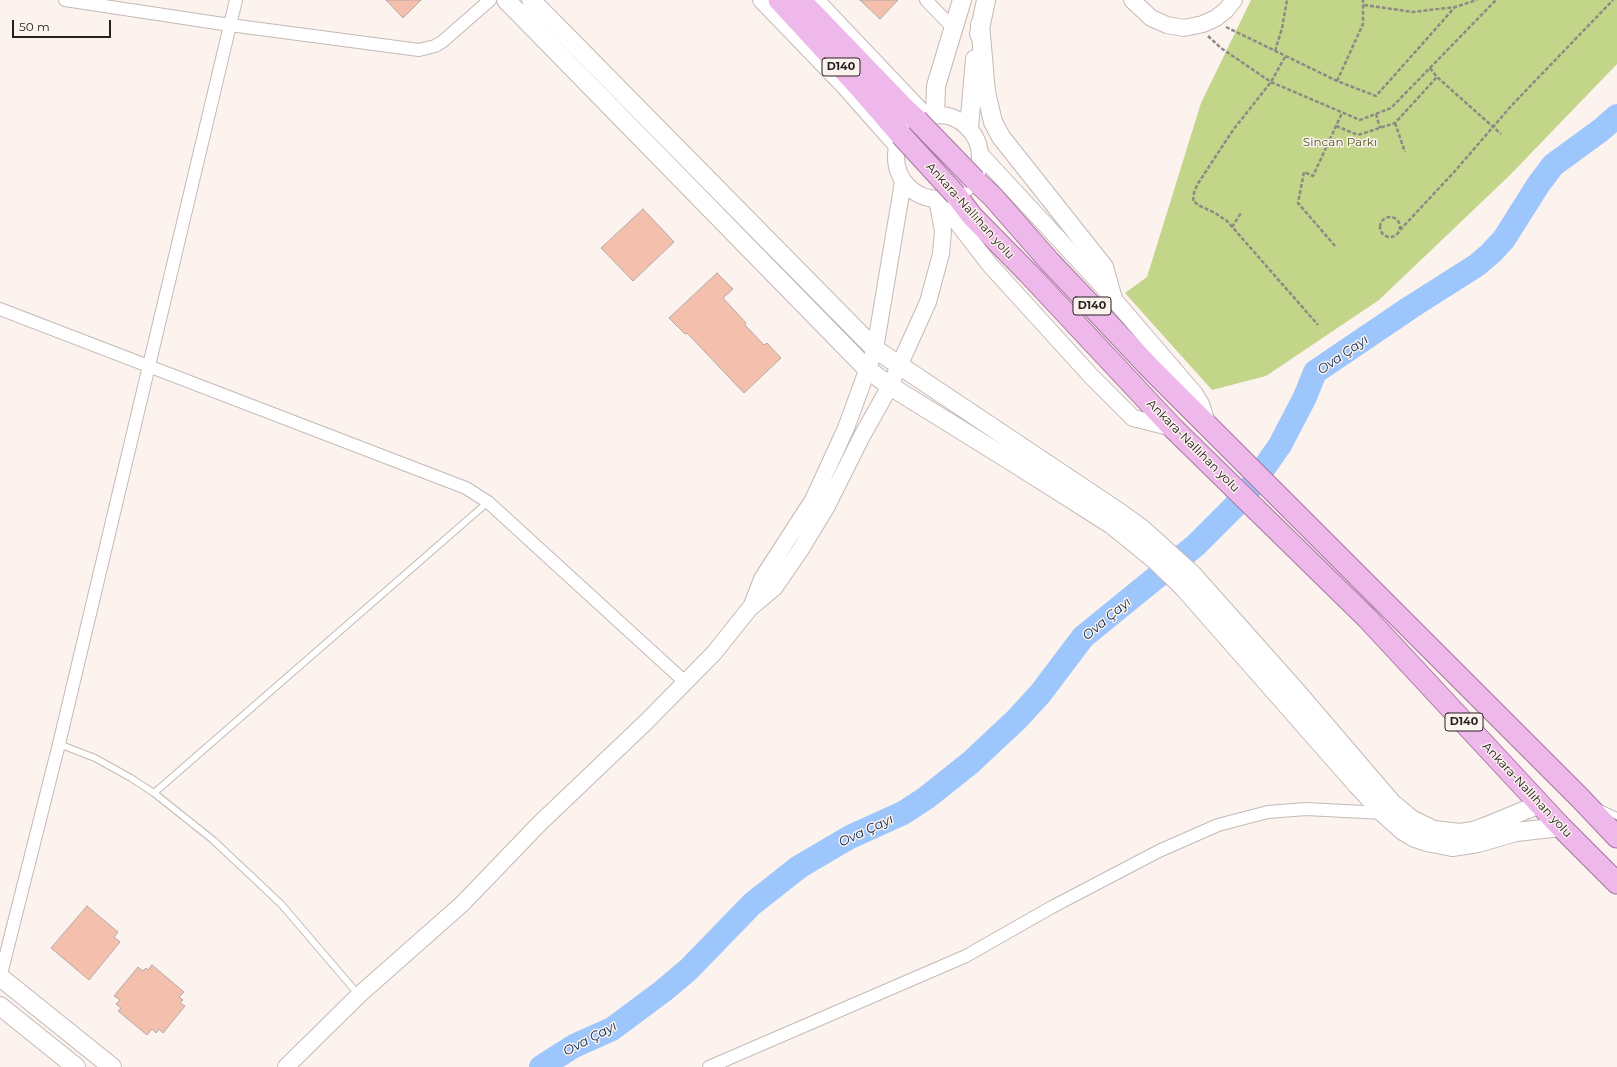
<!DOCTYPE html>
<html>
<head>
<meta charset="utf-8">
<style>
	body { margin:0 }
	#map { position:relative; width:1617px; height:1067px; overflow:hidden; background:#fcf2ee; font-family:Montserrat,sans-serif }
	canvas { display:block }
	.scale { position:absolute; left:12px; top:20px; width:99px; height:18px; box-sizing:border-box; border:2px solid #242120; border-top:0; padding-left:5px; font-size:12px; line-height:14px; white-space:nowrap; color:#242120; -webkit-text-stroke:3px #fcf2ee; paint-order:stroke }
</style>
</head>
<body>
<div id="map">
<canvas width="1617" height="1067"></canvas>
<div class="scale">50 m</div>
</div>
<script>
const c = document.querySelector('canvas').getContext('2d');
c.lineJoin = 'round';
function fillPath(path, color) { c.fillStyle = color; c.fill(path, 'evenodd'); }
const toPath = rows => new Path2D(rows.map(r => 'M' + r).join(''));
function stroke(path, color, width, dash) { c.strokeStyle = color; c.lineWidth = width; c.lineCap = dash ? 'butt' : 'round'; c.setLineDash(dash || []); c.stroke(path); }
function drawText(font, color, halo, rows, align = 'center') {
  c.font = font + ' Montserrat,sans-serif'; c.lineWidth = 3; c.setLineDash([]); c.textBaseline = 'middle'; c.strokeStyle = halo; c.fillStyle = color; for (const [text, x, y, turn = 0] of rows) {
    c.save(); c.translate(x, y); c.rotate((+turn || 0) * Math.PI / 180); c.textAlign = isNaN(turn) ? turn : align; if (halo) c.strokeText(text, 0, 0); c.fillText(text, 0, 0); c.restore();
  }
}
fillPath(toPath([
	[1251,0,1617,0,1617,64,1510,175,1379,300,1266,376,1212,390,1125,293,1147,277,1201,103]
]), '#c3d588');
stroke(toPath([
	[541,1067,574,1046,612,1029,663,991,688,970,752,904,799,867,850,837,903,813,926,798,970,763,1016,720,1040,694,1083,637,1196,545,1233,508,1250,488,1280,445,1305,397,1315,372,1411,307,1477,265,1491,253,1504,239,1538,185,1553,165,1601,130,1617,116]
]), '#9dc6fd', 24);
const building = toPath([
	[386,0,421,0,403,18,386,0],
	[860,0,898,0,880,19,860,0],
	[643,209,674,242,633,281,601,248,643,209],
	[717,273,733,289,723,298,746,323,745,325,764,345,767,343,781,358,744,393,687,333,685,334,669,318,717,273],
	[87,906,118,932,114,937,120,942,89,980,51,948,87,906],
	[152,965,184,992,179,997,183,1000,180,1003,185,1006,163,1033,159,1029,156,1033,152,1029,147,1035,118,1011,121,1008,116,1004,120,1000,114,996,138,967,143,971,146,968,148,970,152,965]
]);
fillPath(building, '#f4bfac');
stroke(building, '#b3aaa6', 1);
const service = toPath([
	[59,744,95,758,131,778,154,793,213,840,281,904,358,994],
	[154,793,488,502],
	[1600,808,1617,816]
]);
const minor = toPath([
	[65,0,230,25,419,50,435,46,442,42,490,0],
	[926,0,954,29],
	[0,309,466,488,488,502,685,682],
	[0,978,59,744,236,0],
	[709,1067,966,956,1052,907,1159,851,1218,825,1268,812,1306,809,1383,813]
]);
const tertiary = toPath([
	[761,0,843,85,897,146],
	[816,0,926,116],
	[1132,0,1151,18,1167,25,1184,28,1203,24,1216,18,1226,10,1234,0],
	'896 157a42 42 0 1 1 84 0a42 42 0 1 1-84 0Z',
	[980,154,1105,289,1195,394,1201,404,1208,426],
	[939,199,990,265,1091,376,1133,418,1173,428],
	[752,605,762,579,813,500,846,428,875,349,903,182],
	[286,1067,359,995,462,904,540,823,646,722,714,653,750,608,775,587,801,549,827,506,862,436,890,386,928,302,941,254,943,231,937,199]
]);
const secondary = toPath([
	[506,0,867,369,890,386,1019,466,1112,525,1155,560,1183,587,1357,785,1383,813,1403,831,1415,838,1427,842,1452,847,1478,843,1516,832,1561,827],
	[531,0,875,349,1119,512,1141,528,1192,574,1297,692,1392,803,1411,819,1434,830,1460,833,1473,831,1487,826,1540,804],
	[980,24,986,92,993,122,1001,137,1104,267,1113,299],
	[979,34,986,0],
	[935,115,936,86,962,0],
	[969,128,975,59],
	[0,977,112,1067],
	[0,1006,76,1067]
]);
const trunk = toPath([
	[779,0,862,90,901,135],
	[800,0,905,109,917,120],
	[975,180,993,197,1049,261,1151,369,1581,799,1617,837],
	[956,195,972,216,1029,274,1173,428,1367,618,1561,827,1617,883]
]);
stroke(service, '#c3bab6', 8);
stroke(minor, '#c3bab6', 14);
stroke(tertiary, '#c3bab6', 18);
stroke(secondary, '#c3bab6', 20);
stroke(trunk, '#a577a1', 23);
stroke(toPath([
	[1364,5,1413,12,1455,7,1477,0],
	[1226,27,1337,81,1376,96,1455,7],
	[1208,36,1221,48,1271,82,1360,120,1391,108,1496,0],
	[1275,51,1282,28,1287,0],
	[1285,57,1271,82,1233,130,1197,185,1194,193,1193,201,1200,206,1215,213,1227,221,1318,325],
	[1430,68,1437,77,1501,134],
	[1337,81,1363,24,1363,0],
	[1376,114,1380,128],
	[1395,123,1405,152],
	[1336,126,1358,135,1395,123,1437,77],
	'1380 227a10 10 0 1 1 20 0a10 10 0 1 1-20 0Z',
	[1232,227,1241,213],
	[1400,230,1455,171,1512,105,1613,0],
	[1335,246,1298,203,1304,172,1313,176,1342,113]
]), '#8f8986', 2.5, [4, 2]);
stroke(service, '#fff', 6);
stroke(minor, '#fff', 12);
stroke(tertiary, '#fff', 16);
stroke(secondary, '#fff', 18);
stroke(trunk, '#efb8eb', 21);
const trunkBridge = toPath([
	[917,120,975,180],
	[901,135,956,195]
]);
stroke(trunkBridge, '#a577a1', 23, []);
stroke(trunkBridge, '#efb8eb', 21);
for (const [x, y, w] of [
	[841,67,38],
	[1092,306,38],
	[1464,722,38]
]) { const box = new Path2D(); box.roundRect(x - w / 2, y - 9, w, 18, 3); c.fillStyle = '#fcf2ee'; c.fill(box); stroke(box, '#242120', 1); }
drawText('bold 11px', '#242120', null, [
	["D140",841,67],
	["D140",1092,306],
	["D140",1464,722]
]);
drawText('12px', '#505c20', '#fcf2ee', [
	["Sincan Parkı",1340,142]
]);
drawText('12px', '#242120', '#fcf2ee', [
	["Ankara-Nallıhan yolu",970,211,48],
	["Ankara-Nallıhan yolu",1193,446,45],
	["Ankara-Nallıhan yolu",1527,790,47]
]);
drawText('italic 13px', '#062952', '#fcf2ee', [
	["Ova Çayı",1343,355,-35],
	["Ova Çayı",1107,619,-40],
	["Ova Çayı",866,831,-25],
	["Ova Çayı",590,1039,-28]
]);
</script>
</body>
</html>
